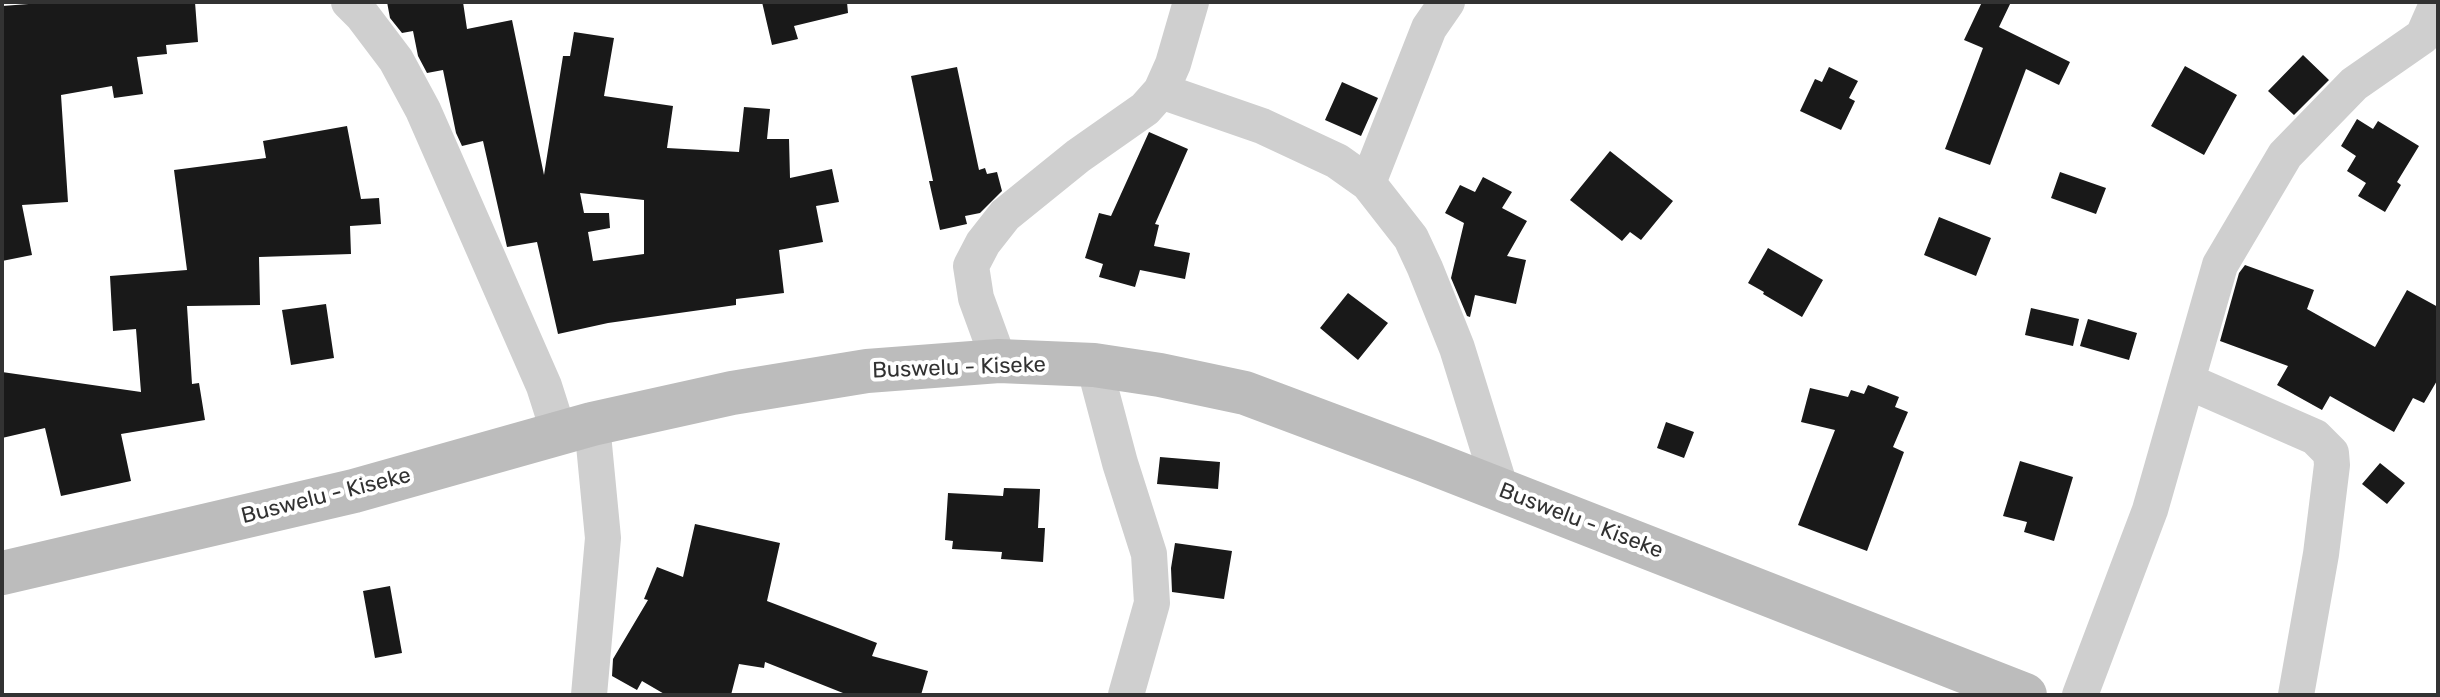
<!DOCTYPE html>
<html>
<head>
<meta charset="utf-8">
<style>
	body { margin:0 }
	#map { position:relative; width:2440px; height:697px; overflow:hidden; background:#fff; font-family:Rubik,sans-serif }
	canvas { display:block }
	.frame { position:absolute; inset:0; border:4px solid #323232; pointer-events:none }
</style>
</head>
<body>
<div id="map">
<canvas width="2440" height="697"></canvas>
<div class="frame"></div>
</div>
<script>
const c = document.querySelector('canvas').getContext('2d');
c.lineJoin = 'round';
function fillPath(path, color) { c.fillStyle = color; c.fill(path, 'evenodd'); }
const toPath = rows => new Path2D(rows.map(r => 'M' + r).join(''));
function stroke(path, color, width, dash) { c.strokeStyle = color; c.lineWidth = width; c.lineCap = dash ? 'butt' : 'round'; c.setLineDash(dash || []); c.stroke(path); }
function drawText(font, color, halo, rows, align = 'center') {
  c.font = font + ' Rubik,sans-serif'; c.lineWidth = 8; c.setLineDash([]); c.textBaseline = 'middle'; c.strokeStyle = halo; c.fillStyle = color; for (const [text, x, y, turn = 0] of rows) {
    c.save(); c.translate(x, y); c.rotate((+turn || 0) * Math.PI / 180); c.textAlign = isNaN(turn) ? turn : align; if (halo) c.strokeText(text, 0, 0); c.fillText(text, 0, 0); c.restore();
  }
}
fillPath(toPath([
	[55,2,195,2,198,42,166,45,167,54,137,57,143,94,114,98,112,86,61,95,68,202,22,205,32,255,2,261,2,6],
	[387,2,463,2,467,29,512,20,544,175,563,56,570,56,574,32,614,38,604,96,673,106,667,148,739,152,744,107,770,109,767,139,789,139,790,178,832,169,839,202,816,206,823,242,779,250,784,293,736,299,736,305,608,323,558,334,537,242,507,247,483,141,462,146,456,133,443,70,427,73,418,56,413,31,402,33,390,18],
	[580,193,644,200,644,254,593,261,588,232,610,228,609,213,584,213],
	[762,2,847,2,848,13,794,26,798,39,772,45],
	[1982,2,2011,2,1999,27,2070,62,2059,85,2026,69,1990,165,1945,149,1983,48,1964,40],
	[2303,55,2329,80,2294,115,2268,91],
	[2185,66,2237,95,2204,155,2151,126],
	[957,67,979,170,985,168,987,174,997,172,1002,191,980,213,965,216,967,224,940,230,929,181,933,181,911,76],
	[1829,67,1858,81,1849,98,1855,101,1841,130,1800,111,1815,79,1822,82],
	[1342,82,1378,98,1361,136,1325,120],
	[2357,119,2373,129,2378,121,2419,146,2397,182,2401,185,2385,212,2358,196,2366,183,2347,171,2356,156,2341,146],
	[347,126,361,199,379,198,381,224,350,226,351,254,259,257,260,305,187,306,192,384,199,383,205,420,121,434,131,481,61,496,45,428,2,438,2,372,141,392,136,329,113,331,110,276,187,270,174,170,266,158,263,141],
	[1149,132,1188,149,1155,224,1159,225,1154,246,1190,253,1185,279,1140,270,1135,287,1099,277,1103,264,1085,258,1099,213,1111,216],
	[1610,151,1673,201,1641,240,1630,232,1622,241,1570,200],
	[2060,172,2106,188,2096,214,2051,198],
	[1483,177,1512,192,1502,208,1527,221,1507,256,1526,260,1516,304,1475,295,1470,317,1467,316,1451,278,1464,223,1445,213,1460,185,1475,192],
	[1939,217,1991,238,1976,276,1924,255],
	[1768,248,1823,280,1802,317,1763,294,1764,292,1748,283],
	[2245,265,2314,290,2307,309,2375,347,2407,290,2438,307,2438,379,2424,403,2413,398,2394,432,2330,396,2322,410,2277,385,2288,366,2220,341,2239,273],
	[1348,293,1388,323,1358,360,1320,328],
	[326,304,334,358,291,365,282,310],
	[2031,308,2079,319,2073,346,2025,335],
	[2088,319,2137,333,2129,360,2080,346],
	[1868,385,1899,397,1895,407,1908,412,1893,447,1904,452,1867,551,1798,525,1835,430,1801,422,1810,388,1848,397,1851,390,1864,394],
	[1666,422,1694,432,1684,458,1657,448],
	[1160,457,1220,462,1218,489,1157,484],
	[2020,461,2073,477,2054,541,2024,532,2027,522,2003,516],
	[2380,463,2405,483,2387,504,2362,484],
	[1004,488,1040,489,1038,528,1045,528,1043,562,1001,559,1002,552,952,549,953,541,945,540,948,493,1003,496],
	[695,524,780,543,767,601,877,643,872,656,928,671,921,695,848,695,765,662,764,668,739,664,731,695,666,695,642,681,637,690,612,676,613,659,648,600,644,599,657,567,683,577],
	[1175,543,1232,551,1224,599,1172,592,1171,568],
	[390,586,402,653,375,658,363,591]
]), '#191919');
stroke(toPath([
	[349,2,362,15,396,60,423,110,544,386,559,433],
	[1161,91,1262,126,1337,161,1368,183,1411,238,1425,268,1457,348,1501,490],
	[1368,183,1429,28,1447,2],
	[999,361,976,298,971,266,983,243,1005,215,1078,156,1145,109,1161,91,1173,64,1191,2],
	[1094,365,1120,463,1149,554,1152,603,1126,695],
	[2187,381,2315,437,2331,453,2332,465,2321,554,2296,695],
	[589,695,603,538,592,424],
	[2080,695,2150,510,2220,265,2285,155,2354,84,2423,36,2438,2]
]), '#cfcfcf', 36);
stroke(toPath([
	[2,573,354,491,592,424,732,393,867,371,999,361,1094,365,1160,375,1245,393,1424,460,2025,695]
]), '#bcbcbc', 44);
drawText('22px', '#323232', '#fff', [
	["Buswelu - Kiseke",959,368,-2],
	["Buswelu - Kiseke",326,496,-14],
	["Buswelu - Kiseke",1581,521,21]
]);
</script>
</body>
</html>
